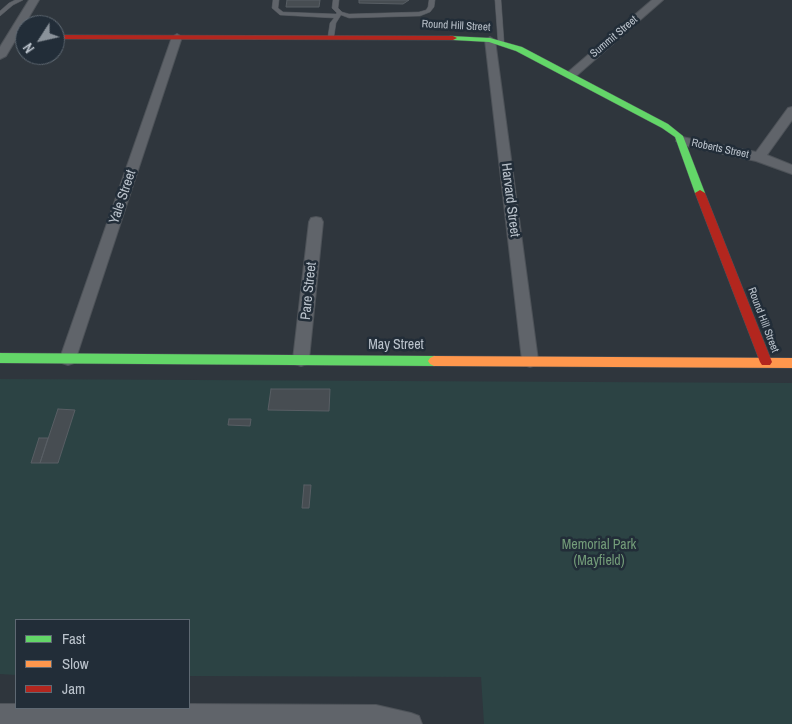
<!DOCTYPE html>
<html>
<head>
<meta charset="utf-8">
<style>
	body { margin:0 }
	#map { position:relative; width:792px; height:724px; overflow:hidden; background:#2f363d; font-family:"Archivo Narrow",sans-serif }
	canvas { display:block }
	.legend { position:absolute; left:15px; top:619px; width:175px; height:90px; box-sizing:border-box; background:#222d38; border:1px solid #5f6973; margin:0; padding:6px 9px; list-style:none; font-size:15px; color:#bbc3cc }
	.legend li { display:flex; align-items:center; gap:10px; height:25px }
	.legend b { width:25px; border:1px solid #5f6973 }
	.north { position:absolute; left:15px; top:15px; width:50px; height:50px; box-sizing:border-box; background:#222d38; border:1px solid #5f6973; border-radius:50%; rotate:235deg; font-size:14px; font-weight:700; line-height:20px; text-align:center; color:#bbc3cc }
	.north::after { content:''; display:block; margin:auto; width:18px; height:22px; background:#8a929a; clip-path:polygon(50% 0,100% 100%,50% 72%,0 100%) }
</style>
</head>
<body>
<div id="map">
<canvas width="792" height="724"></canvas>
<ul class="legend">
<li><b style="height:6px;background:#63d668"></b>Fast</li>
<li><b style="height:6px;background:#ff974d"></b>Slow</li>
<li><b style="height:6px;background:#b3261e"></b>Jam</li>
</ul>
<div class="north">N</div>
</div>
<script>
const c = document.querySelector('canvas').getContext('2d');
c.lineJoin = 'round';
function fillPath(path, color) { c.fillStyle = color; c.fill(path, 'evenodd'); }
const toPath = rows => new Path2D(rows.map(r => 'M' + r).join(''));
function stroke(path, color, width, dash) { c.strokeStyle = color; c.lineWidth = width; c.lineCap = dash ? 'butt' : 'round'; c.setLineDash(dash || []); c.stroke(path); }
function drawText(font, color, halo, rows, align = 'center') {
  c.font = font + ' "Archivo Narrow",sans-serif'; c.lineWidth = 5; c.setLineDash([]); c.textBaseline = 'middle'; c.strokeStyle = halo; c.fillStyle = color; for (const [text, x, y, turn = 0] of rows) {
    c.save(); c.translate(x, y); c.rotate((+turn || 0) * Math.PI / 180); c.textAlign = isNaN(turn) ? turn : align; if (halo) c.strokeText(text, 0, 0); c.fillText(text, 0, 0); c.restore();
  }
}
fillPath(toPath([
	[0,379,792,383,792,724,484,724,481,677,189,676,189,620,16,620,16,675,0,674]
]), '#2c4344');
const building = toPath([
	[287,0,320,0,319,7,286,7,287,0],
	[359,0,409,0,403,4,359,3,359,0],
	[271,389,330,389,329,411,268,410,271,389],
	[58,409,75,410,58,463,40,463,58,409],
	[229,419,251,419,250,426,228,425,229,419],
	[39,438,48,438,40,463,31,463,39,438],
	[304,485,311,485,309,508,302,508,304,485]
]);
fillPath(building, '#474d52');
stroke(building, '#585e64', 1);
const lane = toPath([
	[15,0,23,0,13,5,0,16,0,11,9,3,15,0],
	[273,0,279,0,278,8,283,12,336,14,337,13,332,8,333,0,339,0,338,8,342,12,349,14,419,12,426,10,428,7,429,0,435,0,434,7,430,12,420,16,349,18,341,15,336,23,334,36,331,38,328,36,330,23,334,18,280,15,272,8,273,0],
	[495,0,501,0,504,42,501,44,498,42,495,0]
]);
const street = toPath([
	[29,0,39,0,6,56,0,59,0,47,29,0],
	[652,0,663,0,575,77,567,77,565,75,567,73,652,0],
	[177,34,182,37,76,358,74,363,68,365,62,363,60,358,172,37,177,34],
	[490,37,495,40,538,360,536,365,530,367,524,365,522,360,485,40,490,37],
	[792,107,792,120,767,155,792,165,792,174,756,161,682,145,676,141,682,137,756,152,788,108,792,107],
	[316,217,321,218,323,222,309,359,307,364,301,366,295,364,293,359,309,222,311,218,316,217],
	[0,704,16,704,16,708,189,708,189,704,376,705,411,713,419,716,422,724,0,724,0,704]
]);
const fast = toPath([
	[450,36,490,38,522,47,668,124,683,136,705,193,703,195,700,196,695,193,675,137,662,128,516,51,489,42,453,40,449,38,450,36],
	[0,353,434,356,438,358,440,361,438,364,434,366,0,363,0,353]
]);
const slow = toPath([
	[434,356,792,358,792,368,434,366,430,364,428,361,430,358,434,356]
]);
const jam = toPath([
	[55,35,453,36,457,38,453,40,55,39,55,35],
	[700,190,705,193,772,362,770,365,762,365,760,362,695,193,700,190]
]);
stroke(lane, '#4d5258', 1);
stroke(street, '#4d5258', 2);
stroke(fast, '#4d5258', 1);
stroke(slow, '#4d5258', 1);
stroke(jam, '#4d5258', 1);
fillPath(lane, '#60646a');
fillPath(street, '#60646a');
fillPath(fast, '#63d668');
fillPath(slow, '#ff974d');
fillPath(jam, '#b3261e');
drawText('11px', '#bbc3cc', '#222d38', [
	["Round Hill Street",456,26,3],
	["Summit Street",614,37,-40],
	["Roberts Street",720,149,12],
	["Round Hill Street",763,320,69]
]);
drawText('14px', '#bbc3cc', '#222d38', [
	["Yale Street",123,197,-71],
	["Harvard Street",510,200,83],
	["Pare Street",309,291,-84],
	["May Street",396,345]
]);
drawText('14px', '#739c79', '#222d38', [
	["Memorial Park",599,545],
	["(Mayfield)",599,561]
]);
</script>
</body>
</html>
